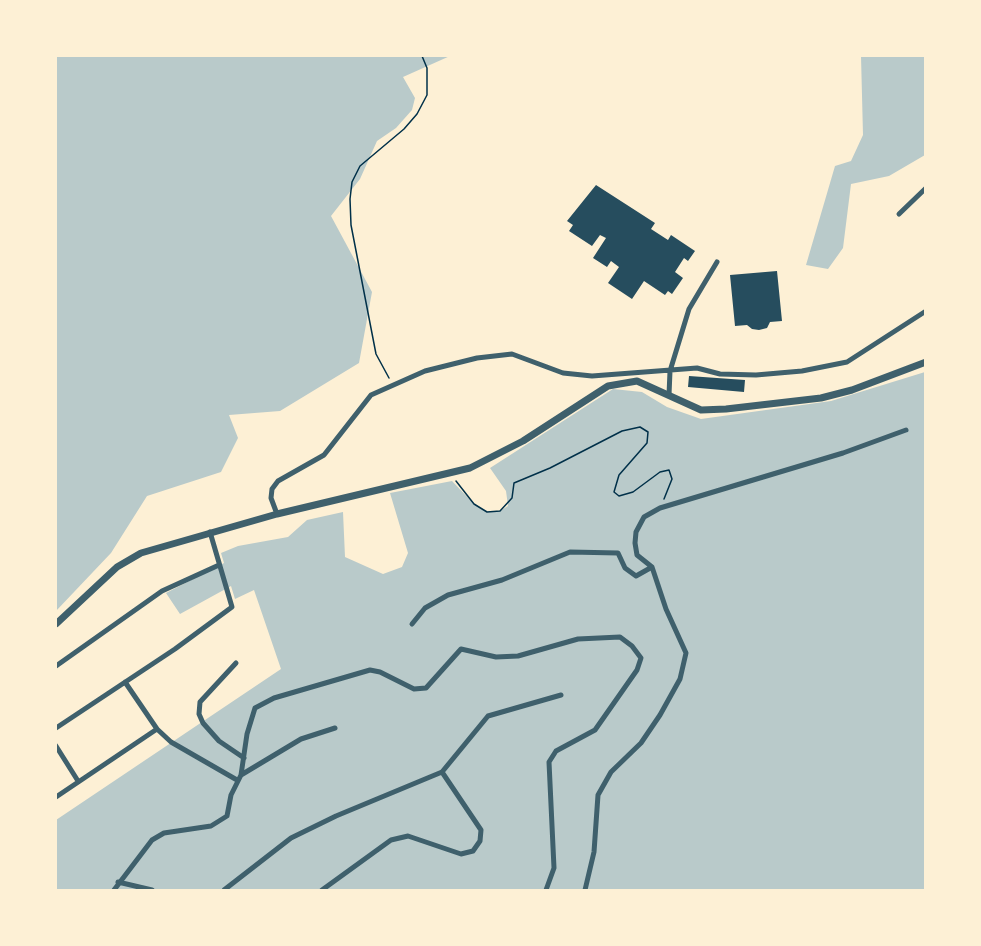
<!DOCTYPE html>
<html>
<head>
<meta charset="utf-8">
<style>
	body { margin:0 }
	#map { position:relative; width:981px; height:946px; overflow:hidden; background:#fdf0d5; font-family:"Fira Sans",sans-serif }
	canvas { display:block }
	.frame { position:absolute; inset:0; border:57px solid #fdf0d5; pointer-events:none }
</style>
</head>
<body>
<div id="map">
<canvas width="981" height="946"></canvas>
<div class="frame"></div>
</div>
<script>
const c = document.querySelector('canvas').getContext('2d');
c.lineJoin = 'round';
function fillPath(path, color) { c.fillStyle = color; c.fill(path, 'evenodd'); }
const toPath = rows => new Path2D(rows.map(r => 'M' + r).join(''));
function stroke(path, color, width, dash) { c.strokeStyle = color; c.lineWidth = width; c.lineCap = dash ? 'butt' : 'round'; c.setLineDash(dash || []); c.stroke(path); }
fillPath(toPath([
	[56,56,450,56,403,77,415,98,412,110,396,128,377,141,360,179,331,216,372,292,359,363,280,411,229,415,238,438,221,472,147,496,111,553,56,611],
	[861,56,925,56,925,155,889,176,851,184,843,248,828,269,806,265,835,166,851,161,863,135],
	[925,372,925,890,56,890,56,820,281,669,254,590,235,599,231,586,180,614,166,593,224,563,221,553,238,546,288,537,307,520,343,512,345,557,383,574,402,567,408,553,390,493,452,481,474,504,486,512,500,511,508,506,506,491,490,468,613,389,642,392,667,407,701,419,831,401]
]), '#b9caca');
fillPath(toPath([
	[596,185,655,223,651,229,668,240,671,235,695,251,688,261,684,258,675,272,683,278,672,294,668,291,665,295,644,281,632,299,608,283,619,267,611,261,607,267,593,258,606,238,600,235,592,246,569,231,573,225,567,221],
	[777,271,782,321,770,322,767,328,759,330,752,329,747,325,735,326,730,275],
	[689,376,745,380,744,392,688,387]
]), '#264d5e');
stroke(toPath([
	[389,378,376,354,351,225,350,199,352,182,360,166,404,129,417,114,427,95,427,68,422,56],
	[456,481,474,504,487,512,500,511,512,498,514,483,550,468,622,431,640,427,648,432,647,443,619,475,614,492,619,496,633,492,660,472,669,470,672,479,664,499]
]), '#003049', 1.5);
stroke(toPath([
	[899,214,926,188],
	[669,395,670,371,689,309,717,262],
	[277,514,271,498,272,489,278,481,324,455,371,395,425,371,477,358,512,354,563,373,592,376,697,368,720,374,756,375,802,371,847,362,926,311],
	[412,624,425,608,448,595,502,580,570,552,618,553,625,568,636,576,652,567],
	[236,663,200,702,199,714,203,723,219,741,244,758],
	[56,666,162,591,219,565],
	[125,682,157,729,171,742,237,780],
	[56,728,175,649,232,607,210,532],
	[56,746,78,781],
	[241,775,247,734,255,708,274,698,370,670,380,672,414,689,426,688,461,649,496,657,518,656,578,639,620,637,632,646,641,658,637,670,595,730,556,751,549,762,554,868,546,890],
	[56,797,157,729],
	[118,882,152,890],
	[114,890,152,840,164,833,211,826,227,816,231,795,241,775,301,739,335,728],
	[224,890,291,838,336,816,442,772,488,716,561,695],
	[322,890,391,840,408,836,461,854,473,851,480,841,481,830,442,772],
	[585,890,594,852,598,795,611,772,641,743,660,715,680,679,686,653,666,609,652,567,637,555,635,543,636,532,644,517,660,508,843,453,906,430]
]), '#3f606c', 5);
stroke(toPath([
	[56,624,117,567,141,553,277,514,470,468,523,441,608,386,637,381,701,410,726,409,821,398,852,390,926,362]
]), '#3f606c', 7);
</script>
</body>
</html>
